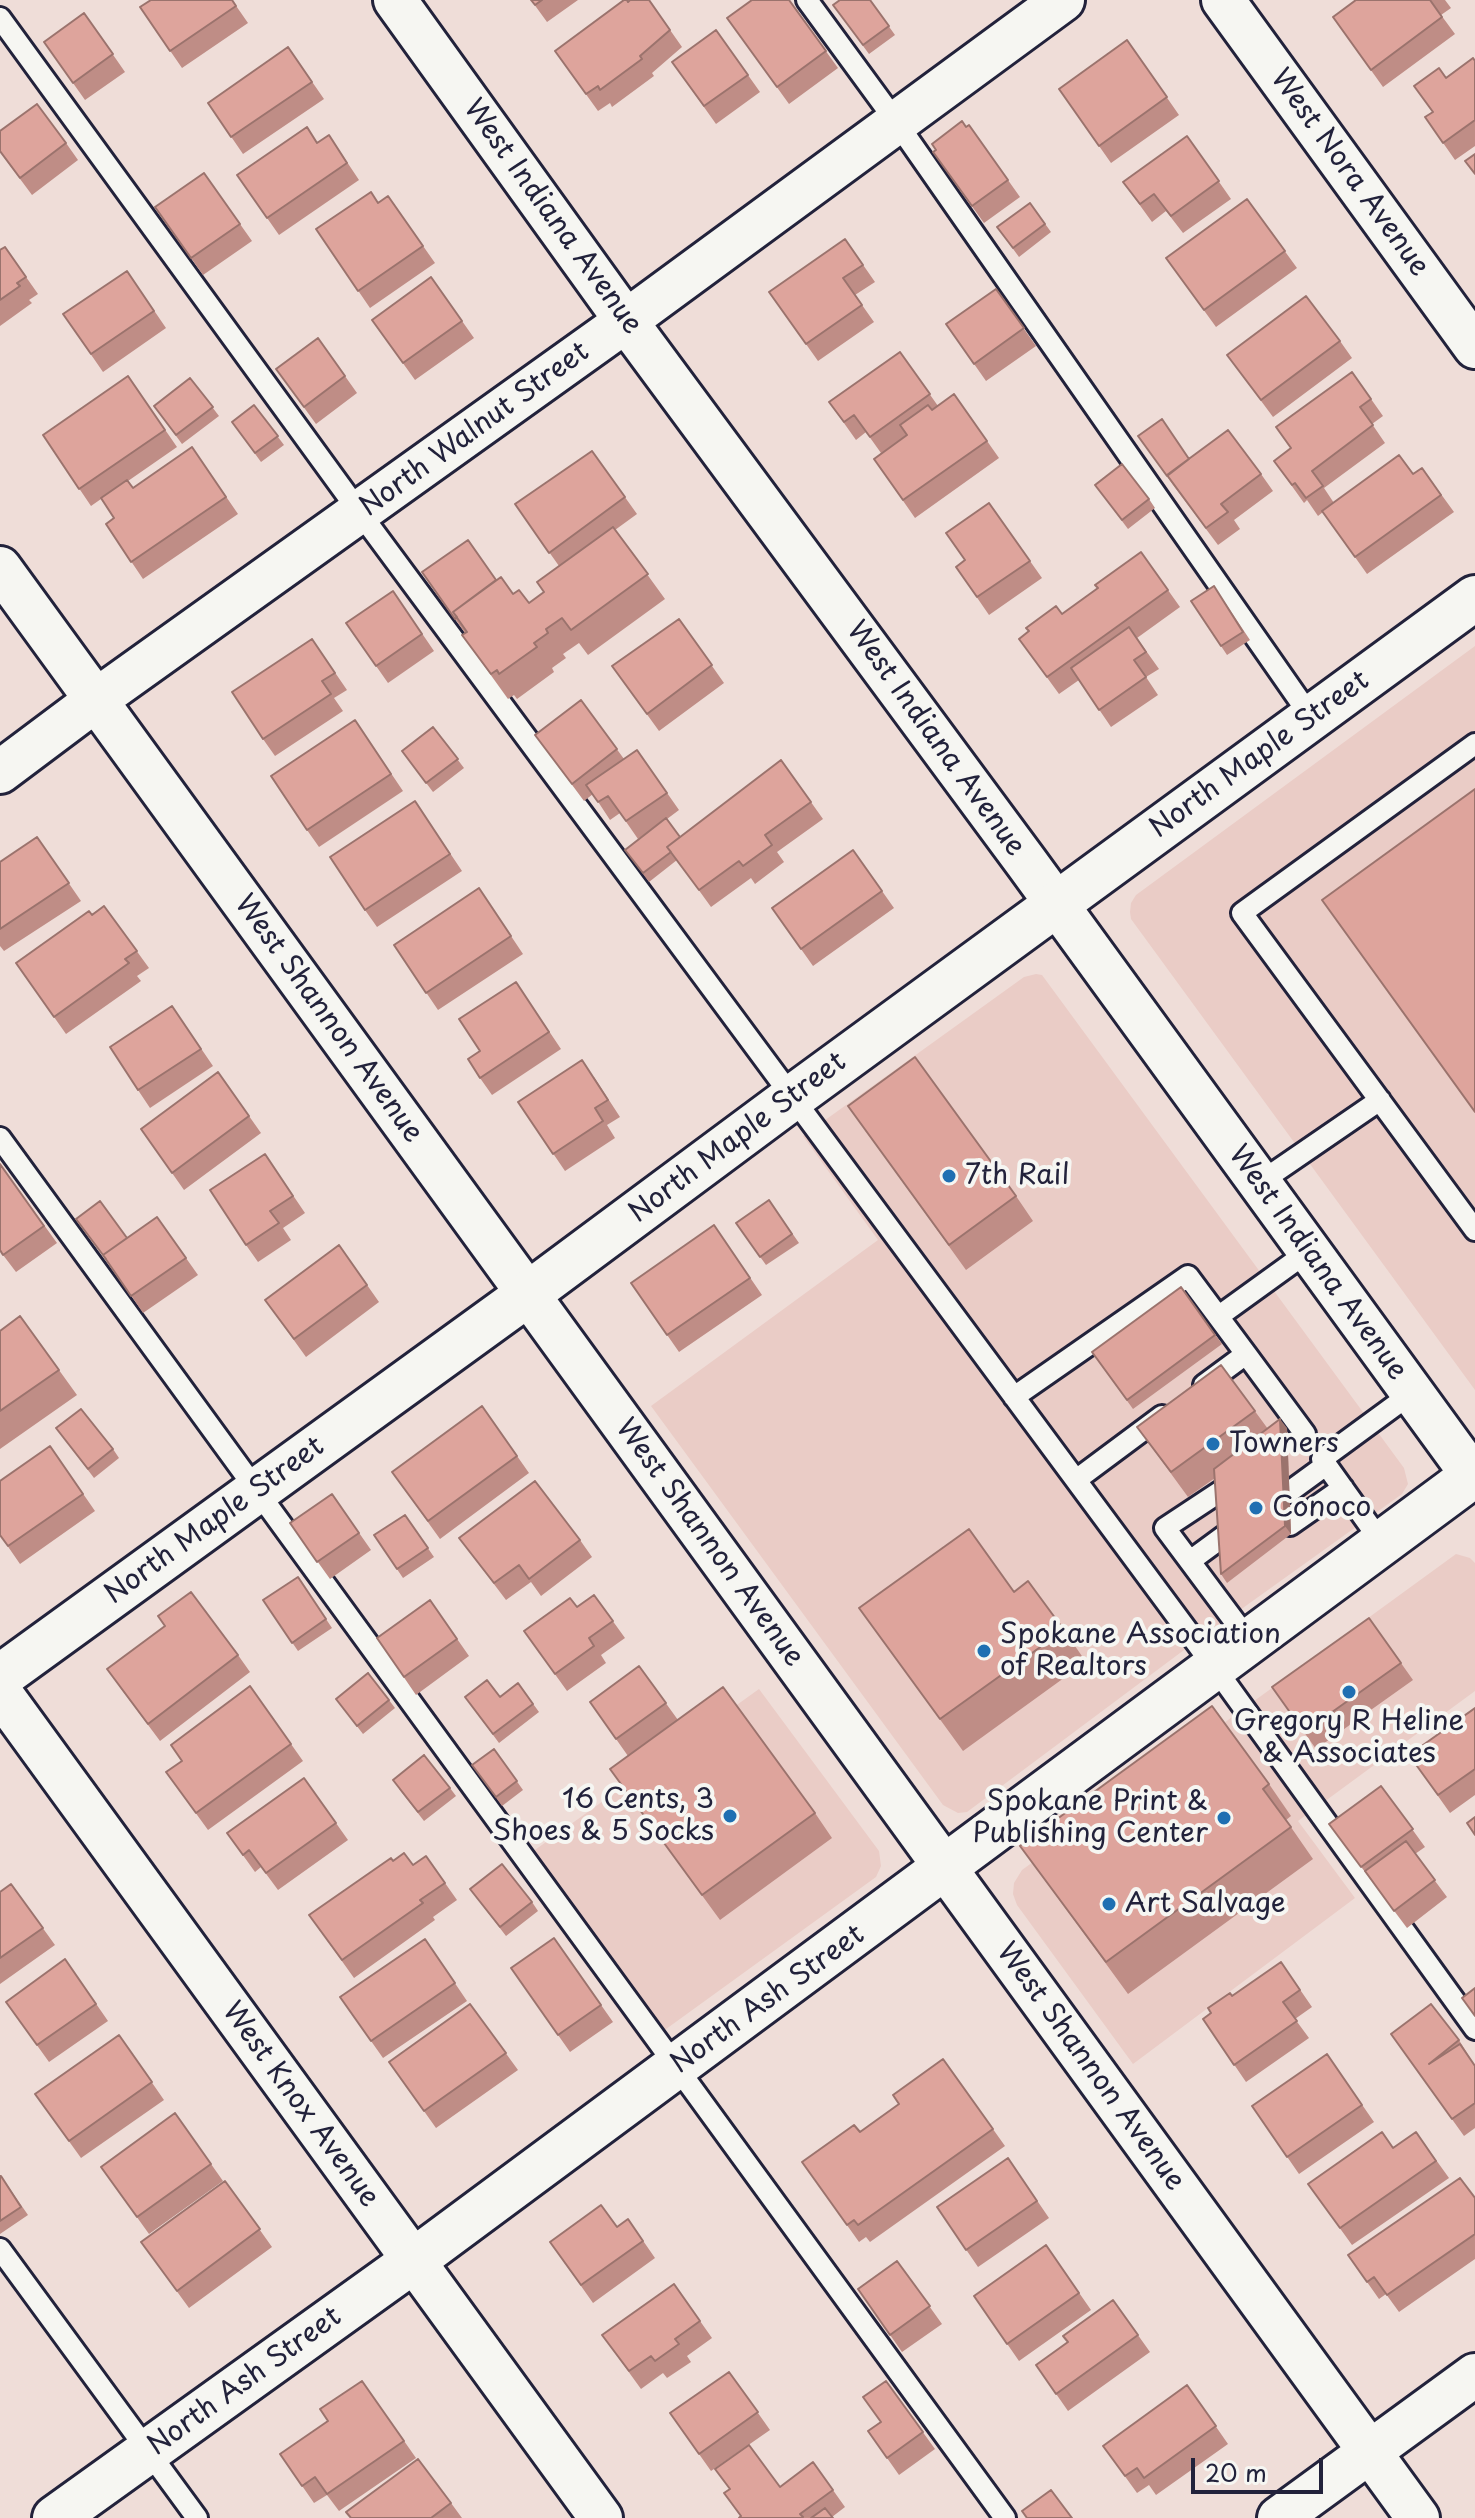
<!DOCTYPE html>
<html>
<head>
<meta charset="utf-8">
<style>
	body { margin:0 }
	#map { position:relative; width:1475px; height:2518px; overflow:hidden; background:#efddd8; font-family:"Playpen Sans",sans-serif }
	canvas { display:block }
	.scale { position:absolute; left:1191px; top:2458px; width:132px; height:36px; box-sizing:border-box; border:4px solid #22223b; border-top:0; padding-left:10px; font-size:24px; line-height:28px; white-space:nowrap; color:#22223b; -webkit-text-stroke:6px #f6f6f2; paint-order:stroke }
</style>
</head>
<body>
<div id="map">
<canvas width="1475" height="2518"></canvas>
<div class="scale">20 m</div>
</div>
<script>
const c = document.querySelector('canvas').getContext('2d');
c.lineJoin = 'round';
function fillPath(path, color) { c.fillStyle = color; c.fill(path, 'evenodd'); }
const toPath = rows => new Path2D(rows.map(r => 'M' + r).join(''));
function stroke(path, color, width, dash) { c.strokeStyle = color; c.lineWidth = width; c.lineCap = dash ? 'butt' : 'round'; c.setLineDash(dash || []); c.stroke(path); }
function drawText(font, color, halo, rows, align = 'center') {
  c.font = font + ' "Playpen Sans",sans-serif'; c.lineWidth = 8; c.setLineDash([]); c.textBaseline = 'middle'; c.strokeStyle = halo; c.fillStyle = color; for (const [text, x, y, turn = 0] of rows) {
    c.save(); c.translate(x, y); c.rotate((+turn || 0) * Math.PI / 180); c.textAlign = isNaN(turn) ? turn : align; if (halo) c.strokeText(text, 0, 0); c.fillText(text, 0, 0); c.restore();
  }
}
fillPath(toPath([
	[1475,646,1475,1390,1131,919,1130,912,1131,903,1136,895],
	[1036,974,1042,975,1404,1468,1408,1484,1402,1494,1180,1653,967,1812,958,1813,943,1805,651,1406,878,1240,803,1136,1024,977],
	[1456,1554,1470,1558,1475,1563,1475,1691,1298,1821,1355,1898,1133,2064,1017,1905,1013,1894,1014,1883,1022,1870],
	[759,1689,879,1851,881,1866,876,1877,644,2045,514,1865]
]), '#eaccc6');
const lane = toPath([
	[807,0,897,123,1311,717],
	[0,18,360,513,1215,1668,1475,2029],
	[1475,744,1242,913,1475,1230],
	[0,1138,1005,2518],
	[1259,1183,1380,1100],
	[1219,1316,1309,1251],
	[1246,1354,1305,1434],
	[1014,1397,1188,1276,1246,1354,1204,1385],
	[1076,1480,1162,1416],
	[1221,1491,1165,1528,1250,1642],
	[1289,1492,1326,1465],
	[1290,1525,1343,1488],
	[1382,1543,1322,1459,1412,1393],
	[1190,1561,1224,1536],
	[0,2249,197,2518]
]);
const street = toPath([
	[395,0,626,321,1026,862,1475,1479],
	[1223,0,1475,347],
	[0,568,1418,2518],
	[0,772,96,700,626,321,1063,0],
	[0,1692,601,2518],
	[1279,2518,1475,2375]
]);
const primary = toPath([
	[0,1677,528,1294,793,1097,1475,598],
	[55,2518,413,2261,1475,1474]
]);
stroke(lane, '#22223b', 26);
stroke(street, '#22223b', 48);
stroke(primary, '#22223b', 50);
stroke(lane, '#f6f6f2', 20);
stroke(street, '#f6f6f2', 42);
stroke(primary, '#f6f6f2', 44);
fillPath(toPath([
	[232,0,248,23,182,68,140,7],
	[531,0,578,0,547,22],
	[649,0,682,47,652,73,654,76,612,107,610,103,598,111,555,51,628,2],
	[789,0,838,68,789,104,727,18],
	[870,0,895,35,869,54,833,5],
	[1356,0,1445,0,1451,8,1441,15,1455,34,1383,87,1333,17],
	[84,13,125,72,85,100,44,42],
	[716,30,760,92,716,124,672,62],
	[1127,40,1179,115,1111,163,1059,89],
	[288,47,324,99,243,154,208,103],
	[1475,61,1475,146,1455,160,1425,117,1432,112,1446,78],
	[969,125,1020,197,984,223,933,152],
	[329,135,359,180,279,235,237,175,318,143],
	[1187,136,1231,199,1183,233,1166,211,1152,222,1123,182],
	[66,143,78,160,32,195,0,152],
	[204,173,252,241,203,275,155,207],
	[388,196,435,263,370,308,316,229,378,203],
	[1247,199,1297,268,1216,327,1166,258],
	[1030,203,1051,232,1019,257,997,227],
	[845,239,875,282,855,295,874,322,818,361,769,292],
	[5,247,38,294,29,300,32,303,0,326,0,250],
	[127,271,166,328,103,372,63,314],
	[431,277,474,338,415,380,372,320],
	[996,289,1036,346,986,381,946,324],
	[318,338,357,393,316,424,276,369],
	[1340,341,1352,358,1273,417,1227,355],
	[900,352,938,406,954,394,999,458,915,518,874,459,881,453,866,432,856,440,829,402],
	[1352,372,1383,416,1372,424,1385,443,1324,488,1334,503,1413,474,1422,468,1454,512,1367,574,1323,512,1318,516,1307,500,1304,503,1274,461,1291,448],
	[128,376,177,447,128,481,133,488,192,447,238,514,143,579,106,524,114,518,101,499,91,506,43,435],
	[190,378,219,416,182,444,154,406],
	[254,405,284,445,261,462,232,422],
	[1138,436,1189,458,1261,474,1273,491,1234,520,1240,529,1218,545,1173,485],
	[592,451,637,514,615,530,665,599,588,655,579,643,563,654,566,658,552,668,554,672,517,699,514,695,508,699,462,635,465,633,422,572,496,580,513,594,529,603,544,592,559,566,515,504],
	[1095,485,1149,499,1155,508,1128,529],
	[989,503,1042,578,989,615,956,567,965,560],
	[1141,552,1180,607,1137,638,1159,669,1146,677,1158,695,1111,727,1079,680,1059,694,1019,639,1062,614,1098,588],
	[1214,586,1250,640,1227,655,1191,601],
	[393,591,434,651,388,683,346,623],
	[679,619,724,683,659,731,612,666],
	[312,639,347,690,334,698,343,711,275,756,263,739],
	[581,700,624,759,637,750,679,810,667,819,680,837,781,760,823,819,777,852,784,862,755,884,751,878,711,907,677,860,649,882,625,850,658,825,638,839,620,813,610,820,593,794,584,801,535,735],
	[355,720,403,791,319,847,307,830],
	[433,727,464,768,433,792,402,751],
	[415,801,462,871,377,927,365,910],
	[37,837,81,901,4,951,0,946,0,862],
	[853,850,894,908,813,966,772,908],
	[479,888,523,954,438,1010,394,945],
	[104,906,149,968,137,976,141,981,66,1034,16,963],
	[516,982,561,1049,492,1095,480,1078,480,1051],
	[172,1006,213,1066,150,1108,138,1090],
	[218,1072,261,1133,184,1190,141,1129],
	[594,1077,620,1117,607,1125,615,1138,565,1171,518,1102],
	[866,1131,1016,1196,1033,1221,966,1270],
	[265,1154,305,1213,283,1228,291,1240,258,1262,246,1245],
	[0,1164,57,1243,16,1272,0,1251],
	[769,1200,799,1243,766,1265,736,1223],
	[157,1217,198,1275,143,1313,111,1266,127,1238],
	[714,1225,762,1295,679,1352,631,1283],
	[339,1245,379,1302,306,1357,265,1300],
	[1181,1287,1222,1344,1133,1409,1092,1352],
	[20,1316,77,1395,0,1449,0,1331],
	[1221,1365,1268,1429,1287,1428,1291,1534,1227,1583,1221,1574,1215,1478,1188,1497,1137,1427],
	[482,1406,529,1473,440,1539,392,1472],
	[56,1428,113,1449,119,1458,94,1478],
	[50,1446,95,1511,20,1564,0,1535],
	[332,1494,371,1550,330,1579,290,1523],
	[405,1515,434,1557,403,1578,374,1535],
	[459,1538,580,1540,592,1557,541,1596,531,1582,506,1600],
	[298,1577,332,1628,298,1651,263,1600],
	[1014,1592,1064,1630,1086,1662,963,1751,859,1608],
	[594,1595,625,1638,601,1655,606,1663,567,1691,524,1631,577,1607],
	[430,1600,469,1656,416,1695,377,1638],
	[1369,1618,1413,1680,1316,1749,1272,1687],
	[165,1626,238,1655,250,1672,160,1741,119,1686],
	[639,1666,678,1720,628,1756,590,1702],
	[518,1683,539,1712,499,1743,465,1697,500,1697],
	[250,1686,303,1761,208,1830,166,1772,182,1761],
	[336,1699,389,1700,395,1708,363,1734],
	[1475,1708,1475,1795,1450,1813,1409,1755],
	[494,1749,523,1790,502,1806,472,1765],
	[304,1778,348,1840,278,1890,261,1867,255,1872,227,1833],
	[1269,1784,1291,1816,1286,1820,1313,1859,1128,1994,1020,1846],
	[1381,1786,1425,1847,1415,1854,1447,1897,1407,1928,1329,1824],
	[450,1788,456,1796,424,1821,399,1789],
	[628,1794,815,1813,832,1838,720,1920],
	[426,1856,457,1900,433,1917,435,1920,354,1978,309,1915,393,1861,413,1865],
	[11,1884,55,1945,0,1984,0,1892],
	[476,1897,532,1902,538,1911,506,1936],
	[554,1938,613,2022,570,2052,511,1968],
	[425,1939,467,2001,383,2058,340,1997],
	[65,1959,108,2021,49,2062,6,2002],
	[1281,1962,1312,2007,1295,2019,1309,2038,1246,2082,1203,2019,1232,1996],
	[470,2004,518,2070,436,2128,389,2062],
	[1391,2034,1459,2040,1475,2066,1475,2128,1464,2136],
	[119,2035,164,2100,81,2158,35,2094],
	[1327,2054,1374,2122,1299,2174,1252,2106],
	[943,2059,1005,2146,870,2242,866,2237,859,2242,802,2162,860,2132,899,2104],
	[175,2113,223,2181,149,2234,101,2167],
	[1416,2132,1449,2178,1352,2245,1308,2184,1393,2148],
	[1008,2158,1049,2218,978,2267,937,2207],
	[0,2176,1,2176,28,2215,0,2234],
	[225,2181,272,2247,189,2308,141,2242],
	[1475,2198,1475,2259,1399,2312,1386,2294,1379,2299,1348,2255],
	[628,2219,655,2258,593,2303,550,2242,617,2227],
	[1046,2245,1091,2310,1019,2361,974,2296],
	[897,2261,942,2324,902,2352,858,2289],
	[674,2284,712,2338,687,2356,691,2362,667,2378,663,2373,641,2389,602,2335],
	[1113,2300,1150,2352,1068,2411,1036,2365,1068,2342],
	[729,2372,770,2430,711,2471,670,2413],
	[362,2381,416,2458,339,2511,327,2495,314,2503,280,2454,328,2421],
	[886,2381,935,2449,899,2475,868,2431,880,2422],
	[1187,2385,1228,2444,1156,2495,1149,2485,1137,2493,1103,2446],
	[813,2462,845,2507,832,2517,833,2518,739,2518,741,2517,724,2493,729,2489,780,2487],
	[451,2503,462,2518,350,2518]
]), '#bf8d86');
fillPath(toPath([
	[1280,1419,1287,1428,1291,1534,1285,1526]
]), '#9b736d');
const building = toPath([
	[151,0,232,0,236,6,170,51,140,7,151,0],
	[531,0,542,0,535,5,531,0],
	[624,0,627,0,628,2,630,0,649,0,670,30,640,56,642,59,600,90,598,86,586,94,555,51,624,0],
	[752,0,789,0,826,51,777,87,727,18,752,0],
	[840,0,870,0,889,26,863,45,833,5,840,0],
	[1356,0,1430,0,1442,17,1371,70,1333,17,1356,0],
	[84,13,113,54,73,83,44,42,84,13],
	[716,30,748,75,704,106,672,62,716,30],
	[1127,40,1167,97,1099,146,1059,89,1127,40],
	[288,47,312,82,231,137,208,103,288,47],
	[1473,58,1475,61,1475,120,1443,143,1425,117,1433,112,1414,86,1439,68,1446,78,1473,58],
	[37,104,66,143,20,178,0,151,0,131,37,104],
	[962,121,966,127,969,125,1008,180,972,206,933,152,936,150,932,144,962,121],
	[307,127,317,143,329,135,347,163,267,218,237,175,307,127],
	[1187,136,1219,181,1171,216,1154,194,1140,204,1123,182,1187,136],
	[1475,154,1475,174,1465,161,1475,154],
	[204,173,240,224,191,258,155,207,204,173],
	[371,192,378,203,388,196,423,246,358,291,316,229,371,192],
	[1247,199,1285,251,1204,310,1166,258,1247,199],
	[1030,203,1045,224,1013,248,997,227,1030,203],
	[845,239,863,265,843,278,862,305,806,344,769,292,845,239],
	[5,247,26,277,17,283,20,286,0,300,0,250,5,247],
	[127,271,154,311,91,354,63,314,127,271],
	[431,277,462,321,403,363,372,320,431,277],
	[996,289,1024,328,974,364,946,324,996,289],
	[1306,296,1340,341,1261,400,1227,355,1306,296],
	[318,338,345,376,304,407,276,369,318,338],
	[900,352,930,394,870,437,854,415,844,422,829,402,900,352],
	[1352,372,1371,399,1360,407,1373,425,1312,471,1323,486,1306,498,1295,483,1292,485,1274,461,1291,448,1276,427,1352,372],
	[128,376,165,430,79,489,43,435,128,376],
	[190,378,213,407,176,435,154,406,190,378],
	[954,394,987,441,903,500,874,459,907,435,900,425,928,405,932,410,954,394],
	[254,405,278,436,255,453,232,422,254,405],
	[1162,419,1189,459,1167,476,1138,436,1162,419],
	[1228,430,1261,474,1221,504,1228,512,1206,528,1167,475,1228,430],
	[192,447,226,497,131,562,106,524,114,518,101,498,127,480,133,488,192,447],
	[592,451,625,497,549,553,515,504,592,451],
	[1399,455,1413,474,1422,468,1441,495,1355,557,1322,511,1399,455],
	[1122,464,1149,499,1122,520,1095,485,1122,464],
	[989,503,1030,561,977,597,956,567,965,560,946,533,989,503],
	[613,527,648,574,571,630,562,618,546,629,548,633,534,643,537,647,499,674,497,670,491,674,462,635,467,632,453,612,501,577,513,594,519,590,529,603,544,592,537,582,613,527],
	[468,540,496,580,453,612,457,617,455,619,422,572,468,540],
	[1141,552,1168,590,1047,677,1019,639,1029,631,1026,628,1056,606,1062,614,1098,588,1095,585,1141,552],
	[1214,586,1243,632,1221,646,1191,601,1214,586],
	[393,591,422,634,376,666,346,623,393,591],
	[679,619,712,665,647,714,612,666,679,619],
	[1129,627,1146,652,1134,660,1146,677,1099,710,1071,668,1129,627],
	[312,639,335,673,322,681,331,694,263,739,232,692,312,639],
	[581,700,617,749,572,784,535,735,581,700],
	[355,720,391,774,307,830,271,776,355,720],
	[433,727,458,759,426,783,402,751,433,727],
	[637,750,667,793,626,821,608,796,598,802,586,785,637,750],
	[781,760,811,802,765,835,772,845,743,866,739,861,699,890,667,847,781,760],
	[1475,789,1475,1112,1322,900,1475,789],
	[415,801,450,854,365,910,330,857,415,801],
	[666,818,680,837,667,847,671,852,643,873,625,850,666,818],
	[37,837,69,883,0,929,0,862,37,837],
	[853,850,882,891,801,949,772,908,853,850],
	[479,888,511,936,426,993,394,945,479,888],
	[104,906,137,951,125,959,129,963,54,1017,16,963,89,911,92,915,104,906],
	[516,982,549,1032,480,1078,468,1059,480,1051,459,1019,516,982],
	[172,1006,201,1049,138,1090,110,1047,172,1006],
	[915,1057,1016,1196,949,1245,848,1106,915,1057],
	[582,1060,608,1100,595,1108,603,1121,553,1154,518,1102,582,1060],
	[218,1072,249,1116,172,1173,141,1129,218,1072],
	[265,1154,293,1196,270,1211,279,1223,246,1245,210,1190,265,1154],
	[0,1164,44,1226,3,1255,0,1250,0,1164],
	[769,1200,792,1234,760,1257,736,1223,769,1200],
	[100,1201,127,1238,103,1255,106,1259,76,1219,100,1201],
	[157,1217,186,1258,131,1296,103,1255,157,1217],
	[714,1225,750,1278,667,1335,631,1283,714,1225],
	[339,1245,367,1285,294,1339,265,1300,339,1245],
	[1181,1287,1215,1335,1127,1400,1092,1352,1181,1287],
	[20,1316,59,1370,0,1411,0,1331,20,1316],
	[1221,1365,1255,1411,1171,1472,1137,1427,1221,1365],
	[482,1406,517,1456,428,1521,392,1472,482,1406],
	[81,1409,113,1449,88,1469,56,1428,81,1409],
	[1280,1419,1285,1526,1221,1574,1214,1469,1280,1419],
	[50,1446,83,1494,8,1546,0,1535,0,1481,50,1446],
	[535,1481,580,1540,529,1579,519,1565,494,1583,459,1538,535,1481],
	[332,1494,359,1533,317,1562,290,1523,332,1494],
	[405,1515,428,1548,397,1569,374,1535,405,1515],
	[969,1529,1014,1592,1028,1581,1064,1630,940,1719,859,1608,969,1529],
	[298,1577,326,1619,292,1643,263,1600,298,1577],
	[191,1592,238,1655,148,1724,107,1669,165,1626,158,1616,191,1592],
	[594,1595,613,1621,589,1638,594,1646,555,1674,524,1631,570,1598,577,1607,594,1595],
	[430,1600,457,1639,404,1677,377,1638,430,1600],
	[1369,1618,1401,1663,1304,1732,1272,1687,1369,1618],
	[639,1666,666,1703,616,1739,590,1702,639,1666],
	[368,1673,389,1700,357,1726,336,1699,368,1673],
	[487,1680,500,1697,518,1683,533,1704,493,1734,465,1697,487,1680],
	[250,1686,291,1744,196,1813,166,1772,182,1761,171,1745,250,1686],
	[723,1687,815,1813,702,1895,610,1769,723,1687],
	[1212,1706,1269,1784,1263,1789,1291,1827,1106,1962,1020,1846,1212,1706],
	[1475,1708,1475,1769,1438,1795,1409,1755,1475,1708],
	[494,1749,517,1781,496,1797,472,1765,494,1749],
	[424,1755,450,1788,418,1812,393,1780,424,1755],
	[304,1778,336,1823,266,1873,249,1850,243,1855,227,1833,304,1778],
	[1381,1786,1413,1829,1361,1867,1329,1824,1381,1786],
	[1475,1817,1475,1835,1467,1823,1475,1817],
	[1406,1841,1435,1880,1394,1911,1365,1871,1406,1841],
	[404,1853,413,1865,426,1856,445,1883,420,1900,423,1903,342,1960,309,1915,391,1858,393,1861,404,1853],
	[502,1864,532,1902,500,1927,470,1889,502,1864],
	[11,1884,43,1928,0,1958,0,1892,11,1884],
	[554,1938,601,2005,558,2035,511,1968,554,1938],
	[425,1939,455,1983,371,2041,340,1997,425,1939],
	[65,1959,96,2004,37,2045,6,2002,65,1959],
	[1281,1962,1300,1990,1283,2002,1297,2021,1234,2065,1203,2019,1211,2013,1208,2008,1230,1993,1232,1996,1281,1962],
	[1475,1988,1475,2016,1462,1998,1475,1988],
	[470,2004,506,2053,424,2111,389,2062,470,2004],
	[1431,2004,1459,2040,1429,2064,1460,2044,1475,2066,1475,2103,1452,2119,1391,2034,1431,2004],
	[119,2035,152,2082,69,2141,35,2094,119,2035],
	[1327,2054,1362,2105,1287,2157,1252,2106,1327,2054],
	[943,2059,993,2129,858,2225,854,2220,847,2225,802,2162,854,2125,860,2132,899,2104,893,2095,943,2059],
	[175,2113,211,2164,137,2217,101,2167,175,2113],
	[1382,2132,1393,2148,1416,2132,1436,2161,1340,2228,1308,2184,1382,2132],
	[1008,2158,1037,2201,966,2250,937,2207,1008,2158],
	[0,2176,1,2176,21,2207,0,2221,0,2176],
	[1460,2178,1475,2198,1475,2234,1387,2295,1374,2277,1367,2282,1348,2255,1460,2178],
	[225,2181,260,2229,177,2291,141,2242,225,2181],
	[601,2205,617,2227,628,2219,643,2241,581,2285,550,2242,601,2205],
	[1046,2245,1079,2293,1007,2344,974,2296,1046,2245],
	[897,2261,930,2306,890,2335,858,2289,897,2261],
	[674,2284,700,2321,675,2339,679,2344,655,2361,651,2356,629,2371,602,2335,674,2284],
	[1113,2300,1138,2335,1056,2394,1036,2365,1068,2342,1063,2336,1113,2300],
	[729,2372,758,2412,699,2454,670,2413,729,2372],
	[362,2381,404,2441,327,2494,315,2477,302,2486,280,2454,328,2421,320,2409,362,2381],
	[886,2381,923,2432,887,2458,868,2431,881,2422,863,2397,886,2381],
	[1187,2385,1216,2426,1144,2478,1137,2468,1125,2476,1103,2446,1187,2385],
	[749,2445,780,2487,813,2462,833,2490,800,2514,803,2517,802,2518,739,2518,741,2516,724,2493,730,2489,715,2469,749,2445],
	[418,2459,451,2503,431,2518,351,2518,346,2512,418,2459],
	[1051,2490,1072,2518,1027,2518,1022,2511,1051,2490],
	[825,2508,833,2518,811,2518,825,2508]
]);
fillPath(building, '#dea49c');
stroke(building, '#9b736d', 2);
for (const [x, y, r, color] of [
	[949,1176,8,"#1f6fb2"],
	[1213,1444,8,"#1f6fb2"],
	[1256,1508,8,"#1f6fb2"],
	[984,1651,8,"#1f6fb2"],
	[1349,1692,8,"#1f6fb2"],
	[730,1816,8,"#1f6fb2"],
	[1224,1818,8,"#1f6fb2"],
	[1109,1904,8,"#1f6fb2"]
]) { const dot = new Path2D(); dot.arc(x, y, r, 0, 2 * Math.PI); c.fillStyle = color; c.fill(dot); stroke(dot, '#f6f6f2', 3); }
drawText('28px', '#22223b', '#f6f6f2', [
	["West Nora Avenue",1349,173,54],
	["West Indiana Avenue",552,217,54],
	["North Walnut Street",475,430,-36],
	["West Indiana Avenue",935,739,54],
	["North Maple Street",1260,755,-36],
	["West Shannon Avenue",328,1019,54],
	["North Maple Street",738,1138,-37],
	["West Indiana Avenue",1317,1263,54],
	["North Maple Street",215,1521,-36],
	["West Shannon Avenue",709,1543,54],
	["North Ash Street",768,2000,-36],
	["West Shannon Avenue",1090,2067,54],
	["West Knox Avenue",300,2105,54],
	["North Ash Street",245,2382,-36]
]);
drawText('28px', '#22223b', '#f6f6f2', [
	["7th Rail",965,1176],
	["Towners",1229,1444],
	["Conoco",1272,1508],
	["Spokane Association",1000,1635],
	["of Realtors",1000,1667],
	["Gregory R Heline",1349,1722,"center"],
	["& Associates",1349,1754,"center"],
	["16 Cents, 3",714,1800,"right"],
	["Shoes & 5 Socks",714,1832,"right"],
	["Spokane Print &",1208,1802,"right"],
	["Publishing Center",1208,1834,"right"],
	["Art Salvage",1125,1904]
], 'left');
</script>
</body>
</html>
